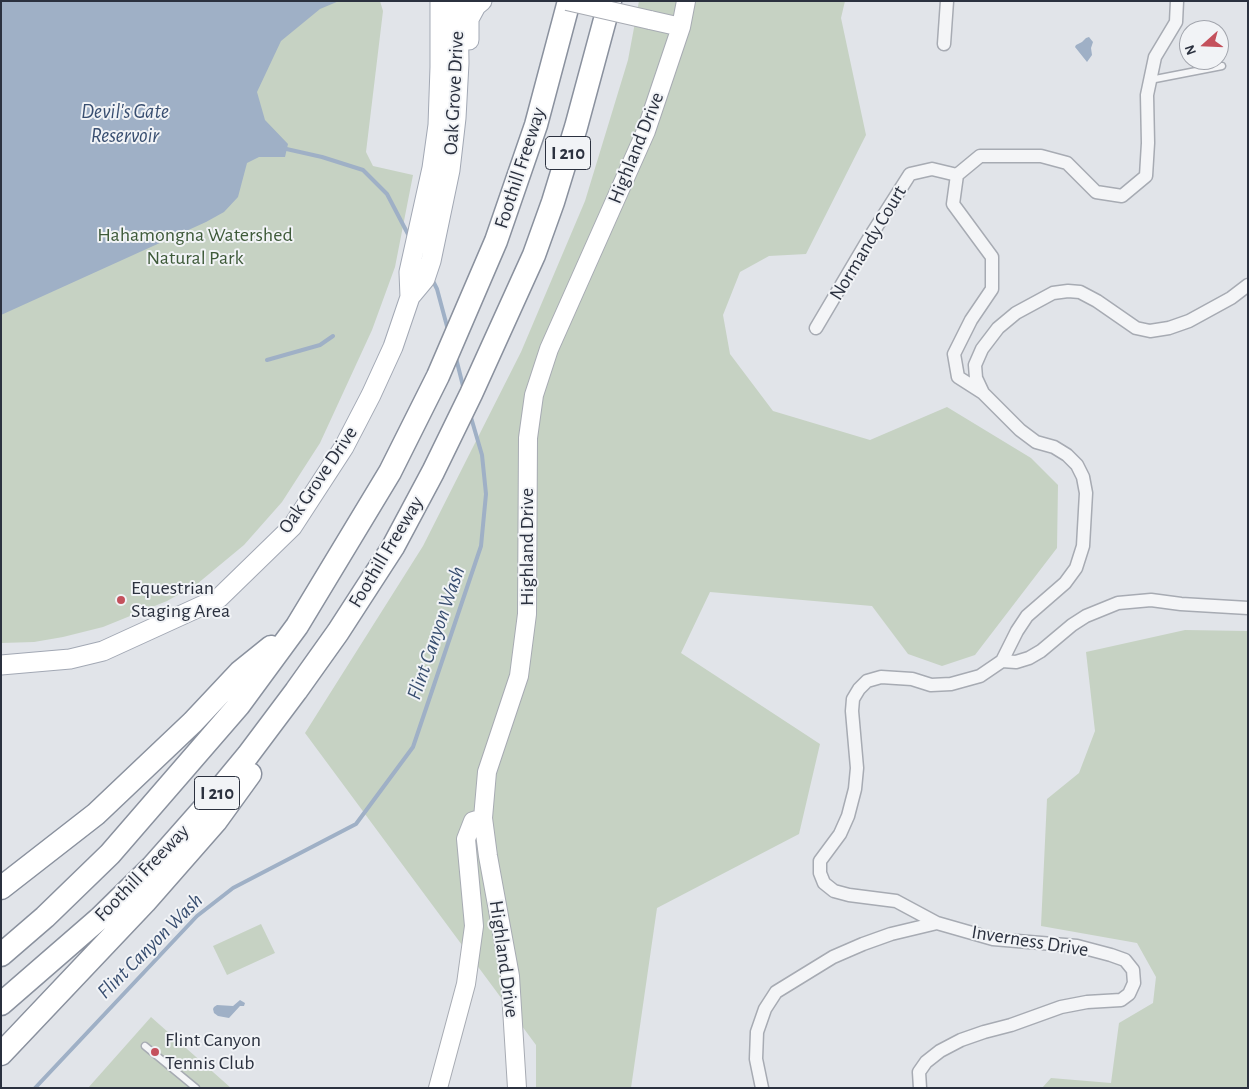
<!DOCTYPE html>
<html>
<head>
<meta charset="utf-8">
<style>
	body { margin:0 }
	#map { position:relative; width:1249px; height:1089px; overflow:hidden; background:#e1e4e9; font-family:"Alegreya Sans",sans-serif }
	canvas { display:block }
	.frame { position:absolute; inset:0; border:2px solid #2b313f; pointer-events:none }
	.north { position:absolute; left:1179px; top:20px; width:50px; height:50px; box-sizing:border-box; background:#f1f3f6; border:1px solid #a2a5ad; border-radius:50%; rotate:250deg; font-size:14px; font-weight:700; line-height:20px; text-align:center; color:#2b313f }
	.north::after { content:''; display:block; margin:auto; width:18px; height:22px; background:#c4515c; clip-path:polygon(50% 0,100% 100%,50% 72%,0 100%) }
</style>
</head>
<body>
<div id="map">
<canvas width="1249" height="1089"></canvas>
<div class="frame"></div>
<div class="north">N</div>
</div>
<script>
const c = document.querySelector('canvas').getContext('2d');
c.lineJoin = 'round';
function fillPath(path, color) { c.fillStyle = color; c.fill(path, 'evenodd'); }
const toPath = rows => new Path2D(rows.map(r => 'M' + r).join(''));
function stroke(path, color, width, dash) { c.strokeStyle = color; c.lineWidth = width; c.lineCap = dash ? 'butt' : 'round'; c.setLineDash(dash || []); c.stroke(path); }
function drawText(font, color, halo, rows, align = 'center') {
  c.font = font + ' "Alegreya Sans",sans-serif'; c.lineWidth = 4; c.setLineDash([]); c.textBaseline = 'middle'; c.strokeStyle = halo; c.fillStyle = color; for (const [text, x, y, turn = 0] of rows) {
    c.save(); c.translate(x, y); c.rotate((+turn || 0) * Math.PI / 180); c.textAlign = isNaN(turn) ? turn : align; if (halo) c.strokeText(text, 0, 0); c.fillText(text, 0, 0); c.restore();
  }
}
fillPath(toPath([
	[1,1,380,1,383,11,366,152,373,166,413,175,395,267,372,330,320,443,282,502,244,545,197,584,167,601,103,627,63,637,34,642,1,643],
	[639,1,845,1,841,18,866,135,806,254,769,256,740,272,723,315,730,354,773,411,870,440,947,407,1031,458,1058,485,1057,548,975,655,942,666,908,654,872,606,710,592,681,653,820,744,799,834,657,908,631,1088,536,1088,536,1045,305,733,423,546,521,352,585,201,628,60],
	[1185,630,1248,631,1248,1088,1042,1088,1051,1078,1111,1083,1119,1023,1153,1003,1156,977,1137,943,1041,926,1047,799,1079,773,1095,731,1086,652],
	[261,924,275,953,227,975,213,946],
	[151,1017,231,1088,88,1088]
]), '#c6d2c3');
fillPath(toPath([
	[1,1,339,1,320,9,281,41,257,92,265,120,288,144,285,157,259,157,247,163,238,197,224,212,206,222,1,315],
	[1089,37,1093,42,1091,48,1092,55,1087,62,1075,47,1076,45,1082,42,1086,38],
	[240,1000,245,1003,244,1006,240,1006,229,1018,218,1016,214,1013,213,1009,214,1007,217,1005,233,1006]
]), '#9fb0c6');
stroke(toPath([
	[282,148,322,157,363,170,387,194,410,238],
	[432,279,437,289,448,330],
	[456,358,464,390],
	[267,360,320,345,333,336],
	[35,1088,197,916,233,888,356,824,413,747,481,546,486,494,482,455,470,414]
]), '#9fb0c6', 4);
const lane = toPath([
	[1150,80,1222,66],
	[145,1046,196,1088]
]);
const street = toPath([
	[944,44,947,1],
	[816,328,868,240,910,174,932,169,957,175],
	[983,393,958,377,954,354,971,320,992,289,992,257,953,204,957,175,980,156,1041,156,1067,163,1096,192,1122,196,1146,176,1148,143,1147,95,1155,57,1176,22,1177,1],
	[1002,661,1016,662,1029,658,1041,651,1072,625,1086,616,1118,603,1151,600,1181,604,1248,608],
	[762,1088,756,1059,757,1032,765,1009,776,992,833,957,863,944,891,934,937,923],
	[920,1088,919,1072,926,1062,940,1051,961,1040,984,1032,1011,1025,1061,1007,1087,1002,1121,1000,1129,994,1134,983,1133,970,1125,960,1111,955,1077,946,993,939,937,923,896,901,849,895,834,891,824,883,820,873,820,861,840,834,848,816,855,789,857,768,852,711,853,699,859,689,867,681,881,677,912,679,931,685,951,684,980,676,1002,661,1017,631,1027,616,1065,583,1076,568,1083,546,1086,493,1083,477,1077,465,1067,455,1054,447,1036,442,1020,430,983,393,976,378,975,365,982,349,998,328,1016,313,1053,293,1068,291,1080,292,1097,301,1136,328,1150,331,1169,328,1189,321,1231,298,1248,285]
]);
const secondary = toPath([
	[650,20,681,27],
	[438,1088,466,984,474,926,466,839,473,821,483,818],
	[517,1088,510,976,488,856,483,818,487,772,519,676,527,614,528,438,534,395,549,349,646,131,681,27,686,1]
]);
const primary = toPath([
	[469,40,469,19,476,6,482,1],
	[410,297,409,272,432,168,438,125,440,67,440,1],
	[1,665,70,659,103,651,219,598,292,527,344,447,371,395,393,347,410,297,425,279,431,261,450,170,456,118,459,63,458,1]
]);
const highway = toPath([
	[1,888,96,814,193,722,240,672,271,647],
	[1,955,45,917,110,854,239,705,297,626,390,472,438,376,496,241,536,125,569,1],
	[1,1004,100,918,152,867,205,807,248,755,296,691,338,632,393,547,433,472,471,394,534,255,553,202,576,127,610,1],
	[1,1054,145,902,216,821,250,774]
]);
stroke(lane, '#a7abb3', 9);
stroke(street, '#a7abb3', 15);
stroke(secondary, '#a7abb3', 20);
stroke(primary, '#a2a8b4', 21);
stroke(highway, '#8a919e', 25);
stroke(lane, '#f4f5f7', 6);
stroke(street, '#f4f5f7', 12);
stroke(secondary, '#fff', 18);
stroke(primary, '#fff', 19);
stroke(highway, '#fff', 22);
const secondaryBridge = toPath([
	[567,1,650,20]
]);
stroke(secondaryBridge, '#a7abb3', 20, []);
stroke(secondaryBridge, '#fff', 18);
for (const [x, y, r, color] of [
	[121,600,5,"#c4515c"],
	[155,1052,5,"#c4515c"]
]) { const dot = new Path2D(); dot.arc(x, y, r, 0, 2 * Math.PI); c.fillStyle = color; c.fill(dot); stroke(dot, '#f1f3f6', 2); }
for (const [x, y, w] of [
	[568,153,45],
	[217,793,45]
]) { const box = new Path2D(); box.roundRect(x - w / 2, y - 16.5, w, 33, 4); c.fillStyle = '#f1f3f6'; c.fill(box); stroke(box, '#2b313f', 1); }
drawText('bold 19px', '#2b313f', null, [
	["I 210",568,153],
	["I 210",217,793]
]);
drawText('20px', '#2b313f', '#f1f3f6', [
	["Oak Grove Drive",454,93,-87],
	["Highland Drive",636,148,-68],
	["Foothill Freeway",520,168,-72],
	["Normandy Court",868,243,-59],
	["Oak Grove Drive",318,480,-56],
	["Highland Drive",527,547,-90],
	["Foothill Freeway",386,552,-59],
	["Foothill Freeway",142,873,-46],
	["Inverness Drive",1030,941,9],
	["Highland Drive",504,959,82]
]);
drawText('20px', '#3e5a39', '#f1f3f6', [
	["Hahamongna Watershed",195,235],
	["Natural Park",195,258]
]);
drawText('20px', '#2b313f', '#f1f3f6', [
	["Equestrian",131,588],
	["Staging Area",131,611],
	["Flint Canyon",165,1040],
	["Tennis Club",165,1063]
], 'left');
drawText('italic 21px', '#384e70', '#f1f3f6', [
	["Devil's Gate",125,112],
	["Reservoir",125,136],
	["Flint Canyon Wash",436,633,-71],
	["Flint Canyon Wash",150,946,-45]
]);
</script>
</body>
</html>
